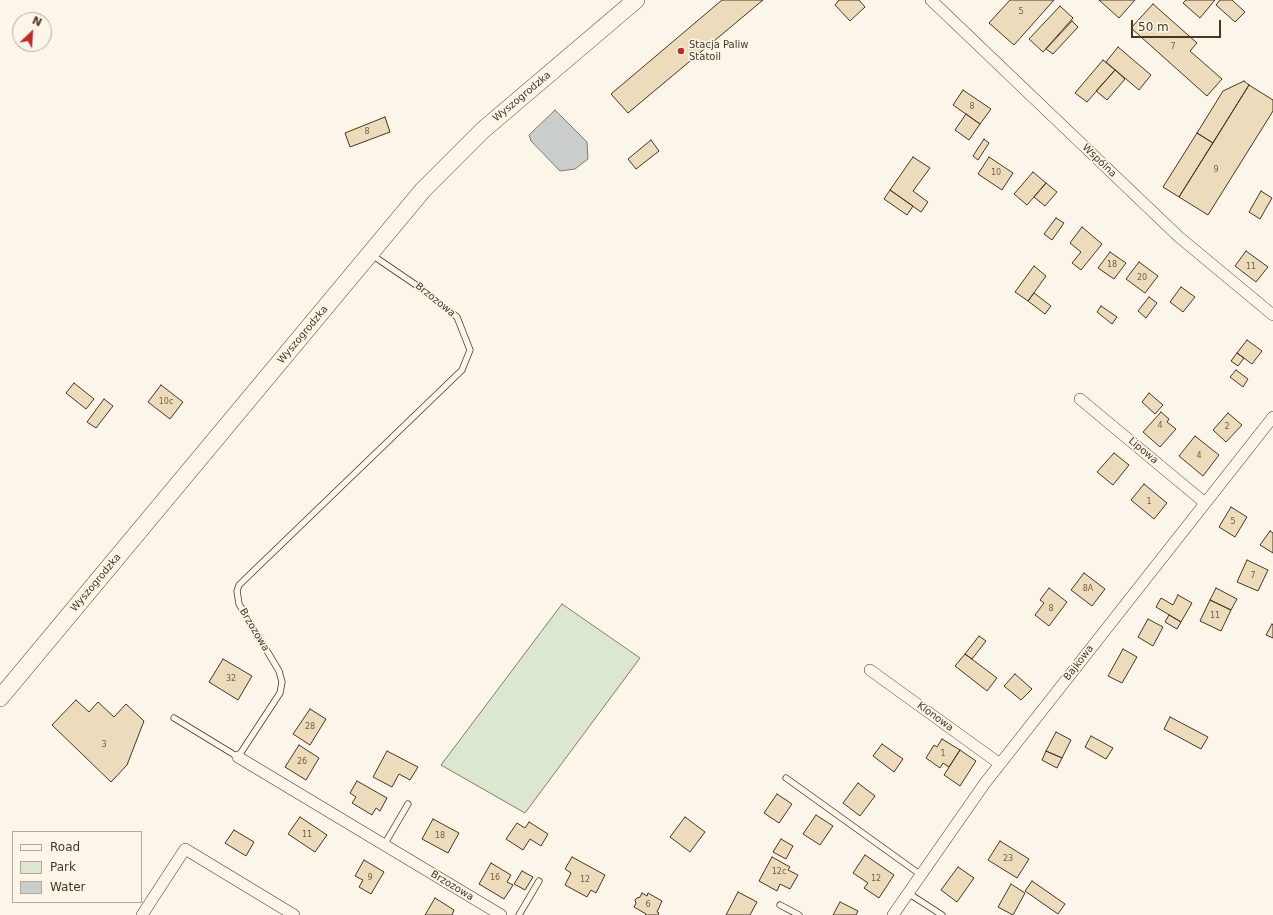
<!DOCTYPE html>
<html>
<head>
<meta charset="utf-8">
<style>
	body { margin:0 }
	#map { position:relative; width:1273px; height:915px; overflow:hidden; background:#fbf6e9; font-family:"DejaVu Sans",sans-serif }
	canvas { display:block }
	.legend { position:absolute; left:12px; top:831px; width:130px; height:72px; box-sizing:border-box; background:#fbf6e9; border:1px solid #b4a999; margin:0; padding:5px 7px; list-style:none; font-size:12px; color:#4a3520 }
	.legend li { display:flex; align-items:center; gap:8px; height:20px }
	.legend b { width:20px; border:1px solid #b4a999 }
	.north { position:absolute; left:12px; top:12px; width:40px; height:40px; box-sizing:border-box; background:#fbf6e9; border:1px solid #b4a999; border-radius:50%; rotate:25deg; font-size:11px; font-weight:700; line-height:16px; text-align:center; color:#4a3520 }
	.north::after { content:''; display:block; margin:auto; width:14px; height:18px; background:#c62828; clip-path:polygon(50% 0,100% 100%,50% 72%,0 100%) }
	.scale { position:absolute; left:1131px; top:20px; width:90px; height:18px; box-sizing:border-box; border:2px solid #4a3520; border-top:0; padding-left:5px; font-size:12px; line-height:14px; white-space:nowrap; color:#4a3520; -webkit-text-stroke:3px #fbf6e9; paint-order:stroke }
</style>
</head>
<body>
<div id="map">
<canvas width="1273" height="915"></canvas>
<ul class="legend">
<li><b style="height:5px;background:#fbf6e9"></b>Road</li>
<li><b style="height:11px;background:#dce7d0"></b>Park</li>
<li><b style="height:11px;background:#c9cecd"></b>Water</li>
</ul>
<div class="north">N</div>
<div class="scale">50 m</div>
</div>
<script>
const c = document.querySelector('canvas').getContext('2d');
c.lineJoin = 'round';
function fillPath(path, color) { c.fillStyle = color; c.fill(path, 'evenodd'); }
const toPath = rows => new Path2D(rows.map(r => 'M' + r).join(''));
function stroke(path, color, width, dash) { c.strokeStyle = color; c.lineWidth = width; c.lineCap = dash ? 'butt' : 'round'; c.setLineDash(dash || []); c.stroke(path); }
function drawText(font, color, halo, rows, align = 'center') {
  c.font = font + ' "DejaVu Sans",sans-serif'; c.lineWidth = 3; c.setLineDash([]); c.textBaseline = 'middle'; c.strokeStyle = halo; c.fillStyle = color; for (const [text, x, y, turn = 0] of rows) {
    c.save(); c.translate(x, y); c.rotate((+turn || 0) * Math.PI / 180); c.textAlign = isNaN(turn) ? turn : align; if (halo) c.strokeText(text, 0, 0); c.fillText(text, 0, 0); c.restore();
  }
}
const green = toPath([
	[562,604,640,658,525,813,441,765,562,604]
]);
fillPath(green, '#dce7d0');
stroke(green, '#887966', 1);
const water = toPath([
	[555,110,587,142,588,159,575,169,560,171,531,141,529,135,555,110]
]);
fillPath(water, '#c9cecd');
stroke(water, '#887966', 1);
const building = toPath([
	[722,0,763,0,628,113,611,94,722,0],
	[839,0,859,0,865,7,850,21,835,5,839,0],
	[1010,0,1054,0,1014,45,989,23,1010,0],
	[1099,0,1135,0,1119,18,1099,0],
	[1186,0,1215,0,1200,18,1183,3,1186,0],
	[1220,0,1232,0,1245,12,1235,22,1216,5,1220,0],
	[1153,4,1197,43,1190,51,1222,79,1207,96,1131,28,1153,4],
	[1060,6,1073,18,1043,52,1029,39,1060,6],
	[1072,21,1078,27,1053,54,1046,49,1072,21],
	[1118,47,1151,75,1139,90,1106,62,1118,47],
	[1103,60,1115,70,1087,102,1075,93,1103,60],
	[1115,70,1125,79,1107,100,1096,91,1115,70],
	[1244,81,1249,85,1213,143,1197,133,1223,91,1244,81],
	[1249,85,1273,100,1273,111,1208,215,1179,197,1249,85],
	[963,90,991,109,980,124,953,105,963,90],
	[966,114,980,124,969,140,955,130,966,114],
	[385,117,390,132,350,147,345,133,385,117],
	[1197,133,1213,143,1179,197,1163,187,1197,133],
	[984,139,989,143,978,160,973,156,984,139],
	[651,140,659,151,636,169,628,159,651,140],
	[913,157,930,168,913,191,928,202,921,212,890,190,913,157],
	[989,157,1013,173,1002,190,978,174,989,157],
	[1033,172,1046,183,1027,205,1014,194,1033,172],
	[1046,183,1057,192,1045,206,1034,197,1046,183],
	[890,190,913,206,907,215,884,199,890,190],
	[1261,191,1272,198,1260,219,1249,212,1261,191],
	[1056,218,1064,223,1052,240,1044,234,1056,218],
	[1082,227,1102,244,1081,270,1072,263,1081,252,1070,243,1082,227],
	[1246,251,1268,267,1256,282,1235,266,1246,251],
	[1110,252,1126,263,1114,279,1098,268,1110,252],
	[1139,262,1158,276,1145,293,1126,279,1139,262],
	[1034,266,1046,276,1028,301,1015,292,1034,266],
	[1181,287,1195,297,1183,312,1170,302,1181,287],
	[1034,293,1051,306,1045,314,1028,301,1034,293],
	[1149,297,1157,303,1146,318,1138,311,1149,297],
	[1101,306,1117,317,1112,324,1097,312,1101,306],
	[1247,340,1262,351,1252,364,1237,353,1247,340],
	[1237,353,1244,358,1238,366,1231,361,1237,353],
	[1236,370,1248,379,1243,387,1230,377,1236,370],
	[74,383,94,399,86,409,66,393,74,383],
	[161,385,183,402,170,419,148,402,161,385],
	[1149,393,1163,405,1155,414,1142,402,1149,393],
	[104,399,113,406,96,428,87,422,104,399],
	[1161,412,1169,419,1167,422,1176,429,1160,447,1143,432,1161,412],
	[1228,413,1242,425,1226,442,1213,430,1228,413],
	[1195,436,1219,455,1203,476,1179,456,1195,436],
	[1114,453,1129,465,1113,485,1097,472,1114,453],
	[1144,484,1167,503,1154,519,1131,500,1144,484],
	[1231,507,1247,517,1235,537,1219,527,1231,507],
	[1270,531,1273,533,1273,553,1260,545,1270,531],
	[1247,560,1268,570,1258,591,1237,582,1247,560],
	[1084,573,1105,589,1092,606,1071,590,1084,573],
	[1049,588,1067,602,1049,626,1035,615,1044,603,1040,600,1049,588],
	[1216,588,1237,599,1231,610,1210,600,1216,588],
	[1178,595,1192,603,1181,622,1156,607,1161,598,1173,605,1178,595],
	[1210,600,1231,610,1221,631,1200,621,1210,600],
	[1169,615,1181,622,1177,629,1165,622,1169,615],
	[1148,619,1163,627,1153,646,1138,637,1148,619],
	[1272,624,1273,625,1273,638,1266,635,1272,624],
	[979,636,986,641,972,659,965,654,979,636],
	[1123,649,1137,657,1122,683,1108,676,1123,649],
	[965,654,997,678,987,691,955,666,965,654],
	[223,659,252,676,238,700,209,682,223,659],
	[1015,674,1032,689,1021,700,1004,686,1015,674],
	[76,700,89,712,98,702,114,717,126,704,144,721,127,765,111,782,52,725,76,700],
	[310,709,326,719,310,745,293,734,310,709],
	[1170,717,1208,737,1201,749,1164,729,1170,717],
	[1056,732,1071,740,1062,758,1046,751,1056,732],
	[1091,736,1113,748,1106,759,1085,747,1091,736],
	[942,739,960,750,949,767,943,763,940,768,926,758,934,745,937,747,942,739],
	[882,744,903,759,894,772,873,756,882,744],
	[299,745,319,758,306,780,285,767,299,745],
	[960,750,976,761,960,786,944,775,960,750],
	[387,751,418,767,410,780,399,774,392,787,373,777,387,751],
	[1046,751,1062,758,1057,768,1042,760,1046,751],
	[357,781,387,798,380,811,376,808,372,815,352,803,356,797,350,793,357,781],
	[858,783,875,796,860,816,843,803,858,783],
	[777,794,792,804,779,823,764,813,777,794],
	[816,815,833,826,820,845,803,834,816,815],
	[300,817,327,835,315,852,288,834,300,817],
	[685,817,705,832,690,852,670,837,685,817],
	[433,819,459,833,448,853,422,839,433,819],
	[529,822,548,834,541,846,530,839,523,850,506,839,517,823,525,828,529,822],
	[234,830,254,842,246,856,225,843,234,830],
	[781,839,793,846,786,859,773,852,781,839],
	[1000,841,1029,859,1017,878,988,860,1000,841],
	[865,855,894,875,879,898,864,888,868,883,853,873,865,855],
	[572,857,605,875,596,893,591,890,587,897,565,885,571,873,565,869,572,857],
	[772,857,790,867,788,870,798,875,790,889,780,884,777,891,759,881,772,857],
	[364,860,384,872,371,894,359,887,363,880,355,876,364,860],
	[491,863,511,875,507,882,513,885,504,899,479,884,491,863],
	[958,867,974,878,957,902,941,890,958,867],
	[522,871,533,877,525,890,514,884,522,871],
	[1032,881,1065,904,1058,914,1025,891,1032,881],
	[1011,884,1025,893,1013,915,998,907,1011,884],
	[738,892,757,902,750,915,726,915,738,892],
	[642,893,647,896,648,893,662,901,657,912,659,913,658,915,645,915,646,914,634,907,636,903,635,900,637,898,640,897,642,893],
	[435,898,454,910,452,915,425,915,435,898],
	[840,902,858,911,856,915,833,915,840,902]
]);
fillPath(building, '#ecdcbc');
stroke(building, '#4a3520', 1);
const lane = toPath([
	[174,718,238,757,280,693,282,682,279,671,239,604,237,591,239,585,462,370,470,350,457,317,416,285,372,255],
	[786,778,921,875],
	[384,845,408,804],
	[908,893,942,915],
	[780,905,799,915],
	[519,915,539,881]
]);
const street = toPath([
	[931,0,1179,237,1273,315],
	[1080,399,1205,503],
	[870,670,1000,764],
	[238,757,501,915],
	[142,915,185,849,294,915],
	[893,915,985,783,1273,417]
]);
const primary = toPath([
	[0,698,423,190,483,130,636,0]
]);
stroke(lane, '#4a3520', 7);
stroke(street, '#4a3520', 12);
stroke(primary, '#4a3520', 18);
stroke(lane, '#fbf6e9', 5.5);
stroke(street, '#fbf6e9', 11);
stroke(primary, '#fbf6e9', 17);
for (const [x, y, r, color] of [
	[681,51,4,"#c62828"]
]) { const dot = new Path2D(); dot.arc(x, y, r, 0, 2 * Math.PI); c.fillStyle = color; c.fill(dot); stroke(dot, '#fbf6e9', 1.5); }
drawText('8px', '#725f47', null, [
	["5",1021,12],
	["7",1173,47],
	["8",972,107],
	["8",367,132],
	["9",1216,170],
	["10",996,173],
	["18",1112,265],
	["11",1251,267],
	["20",1142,278],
	["10c",166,402],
	["4",1160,426],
	["2",1227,427],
	["4",1199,456],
	["1",1149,502],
	["5",1233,522],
	["7",1253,576],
	["8A",1088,589],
	["8",1051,609],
	["11",1215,616],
	["32",231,679],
	["28",310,727],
	["3",104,745],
	["1",943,754],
	["26",302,762],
	["11",307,835],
	["18",440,836],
	["23",1008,859],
	["12c",779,872],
	["9",370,878],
	["16",495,878],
	["12",876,879],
	["12",585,880],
	["6",648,905]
]);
drawText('10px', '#4a3520', '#fbf6e9', [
	["Stacja Paliw",689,45],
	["Statoil",689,57]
], 'left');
drawText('10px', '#4a3520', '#fbf6e9', [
	["Wyszogrodzka",522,97,-40],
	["Wspólna",1099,161,44],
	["Brzozowa",435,300,39],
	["Wyszogrodzka",303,335,-50],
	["Lipowa",1143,451,40],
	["Wyszogrodzka",96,583,-50],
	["Brzozowa",254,630,59],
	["Bajkowa",1079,663,-52],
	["Klonowa",935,717,36],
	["Brzozowa",452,886,31]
]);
</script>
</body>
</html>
